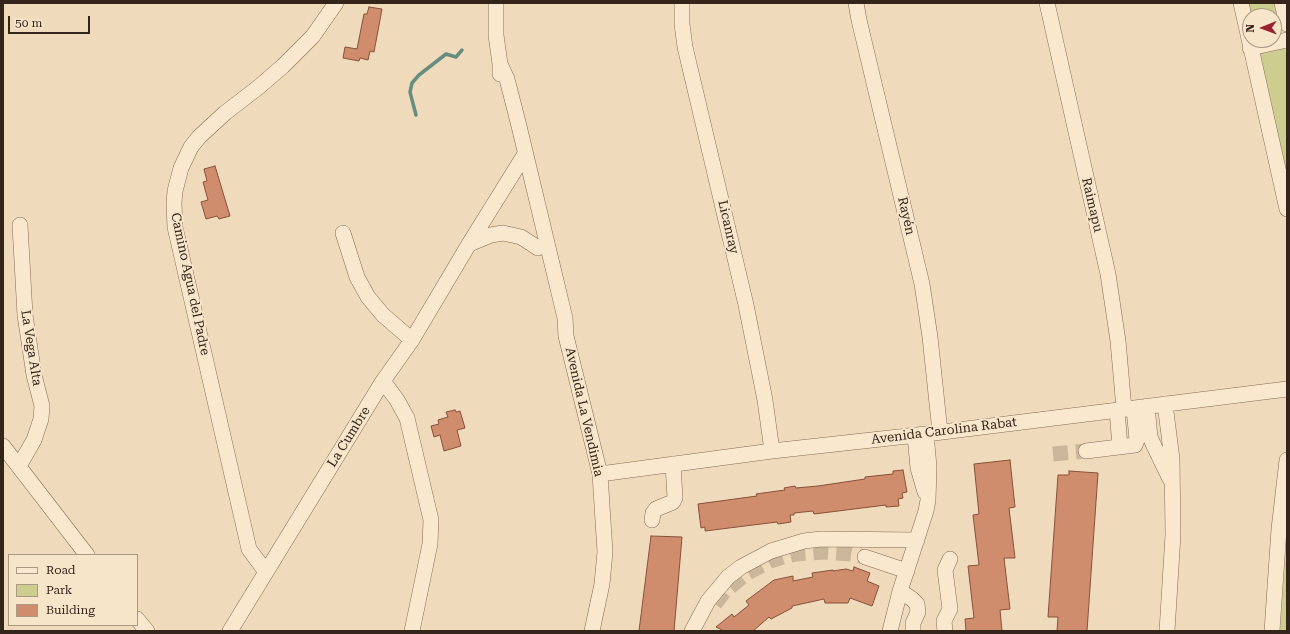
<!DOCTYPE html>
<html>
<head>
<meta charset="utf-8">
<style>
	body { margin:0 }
	#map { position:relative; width:1290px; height:634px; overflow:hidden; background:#efdabb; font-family:"Roboto Serif",serif }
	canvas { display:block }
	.frame { position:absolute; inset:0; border:4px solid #35241a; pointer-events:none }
	.legend { position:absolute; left:8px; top:554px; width:130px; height:72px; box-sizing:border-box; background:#f7e5ca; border:1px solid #a99884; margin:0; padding:5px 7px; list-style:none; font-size:12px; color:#35241a }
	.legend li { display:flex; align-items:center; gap:8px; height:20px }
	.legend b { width:20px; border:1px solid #a99884 }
	.north { position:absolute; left:1242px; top:8px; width:40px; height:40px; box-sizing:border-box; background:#f7e5ca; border:1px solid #a99884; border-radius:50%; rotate:269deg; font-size:11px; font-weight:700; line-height:16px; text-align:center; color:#35241a }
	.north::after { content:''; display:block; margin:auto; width:14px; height:18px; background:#98222f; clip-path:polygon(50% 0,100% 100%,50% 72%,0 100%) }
	.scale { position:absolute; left:8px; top:16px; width:82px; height:18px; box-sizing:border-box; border:2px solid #35241a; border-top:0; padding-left:5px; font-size:12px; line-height:14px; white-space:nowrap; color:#35241a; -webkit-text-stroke:3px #f7e5ca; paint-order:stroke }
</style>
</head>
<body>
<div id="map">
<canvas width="1290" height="634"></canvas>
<div class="frame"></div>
<ul class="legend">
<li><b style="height:5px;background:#fae8ce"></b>Road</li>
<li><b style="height:11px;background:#cccd8f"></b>Park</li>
<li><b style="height:11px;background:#d08d6e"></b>Building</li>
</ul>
<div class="north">N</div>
<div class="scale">50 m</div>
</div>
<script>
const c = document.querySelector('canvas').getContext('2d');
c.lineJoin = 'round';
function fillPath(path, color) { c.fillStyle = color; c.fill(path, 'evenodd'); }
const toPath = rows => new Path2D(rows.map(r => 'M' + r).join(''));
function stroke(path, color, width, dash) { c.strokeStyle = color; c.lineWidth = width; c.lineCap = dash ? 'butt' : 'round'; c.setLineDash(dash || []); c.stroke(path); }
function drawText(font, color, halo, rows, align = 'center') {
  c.font = font + ' "Roboto Serif",serif'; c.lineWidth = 4; c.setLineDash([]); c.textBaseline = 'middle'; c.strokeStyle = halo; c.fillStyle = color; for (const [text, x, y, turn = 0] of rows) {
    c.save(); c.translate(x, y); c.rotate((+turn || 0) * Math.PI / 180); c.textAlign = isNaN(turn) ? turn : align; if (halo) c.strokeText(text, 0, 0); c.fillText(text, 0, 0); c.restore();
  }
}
fillPath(toPath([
	[1246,3,1276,3,1281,30,1278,36,1274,36,1274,16,1250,16],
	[1279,47,1285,49,1287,57,1287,189,1258,59,1263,51],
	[1287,536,1287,631,1280,631]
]), '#cccd8f');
stroke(toPath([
	[416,115,410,92,412,83,419,75,446,54,456,57,462,50]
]), '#678d80', 3.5);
const building = toPath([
	[369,7,382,9,374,52,370,51,368,60,360,58,359,61,343,58,345,47,357,49,364,14,367,14,369,7],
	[215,166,230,216,219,219,217,216,206,219,201,202,208,200,203,182,207,181,204,169,215,166],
	[455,410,456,412,460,411,465,428,457,430,461,446,444,451,440,435,434,437,431,426,439,424,438,420,448,417,446,412,455,410],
	[1010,460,1015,507,1009,508,1015,558,1004,558,1010,609,1000,610,1002,631,966,631,965,619,974,618,968,566,979,565,973,515,979,514,974,464,1010,460],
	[903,470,907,492,902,493,903,498,898,499,899,506,886,507,886,505,814,514,813,511,794,513,794,515,790,515,791,522,778,524,777,522,705,531,705,527,701,528,698,504,757,496,756,494,785,490,784,488,795,486,796,488,818,486,865,479,865,477,893,474,893,471,903,470],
	[1069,471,1098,473,1087,631,1057,631,1058,617,1048,617,1058,475,1069,475,1069,471],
	[651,536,682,537,674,631,639,631,651,536],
	[854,567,870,573,867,581,879,586,872,606,850,598,848,603,825,603,824,599,792,606,792,608,771,619,769,617,753,631,724,631,716,627,732,614,734,617,749,605,746,601,774,580,793,576,793,581,813,577,812,573,833,570,833,571,846,569,853,571,854,567]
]);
fillPath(building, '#d08d6e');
stroke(building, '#875039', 1);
stroke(toPath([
	[1053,454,1086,451],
	[715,604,724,592,746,574,770,561,783,557,796,554,824,552,851,554,865,557]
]), '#cab69b', 15, [15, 8]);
const minor = toPath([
	[496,3,496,35,500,64,500,74],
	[682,3,682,24,685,47,746,305,765,400,772,451],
	[856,3,859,20,922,284,930,337,940,432],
	[1047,3,1108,274,1118,341,1124,409],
	[1241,3,1287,209],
	[1282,3,1287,24],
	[1250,48,1287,40],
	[500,64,507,79,519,126,565,318,566,336,600,474,605,552,602,584,592,631],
	[343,233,357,277,368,297,383,315,412,340],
	[469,244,491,235,503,233,521,237,538,248],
	[383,381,397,400,407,418,431,520,430,544,412,631],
	[1165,404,1172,459,1173,535,1167,631],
	[1147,406,1150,437,1154,446,1170,479],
	[1117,410,1120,447],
	[915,435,918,468,925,492],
	[3,446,87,555],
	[1086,451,1135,445,1137,440,1134,408],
	[19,466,34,440,41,419,42,406,34,375,25,315,20,225],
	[600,474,772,451,926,434,1287,389],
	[652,520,653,513,656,509,673,502,675,498,673,464],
	[865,557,907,571],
	[266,572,249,549,175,227,174,203,175,191,181,168,191,147,199,137,225,113,260,86,283,66,313,36,336,3],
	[900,591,912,599,917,604,918,612,913,623,913,631],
	[137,619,147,631],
	[230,631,383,381,412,340,469,244,525,154],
	[692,631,708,601,728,577,741,567,771,551,804,541,821,539,917,540],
	[890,631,900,591,926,511,928,500,929,467,926,434],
	[945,631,944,621,950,609,945,570,950,559],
	[1272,631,1279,529,1287,460]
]);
stroke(minor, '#876a54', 16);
stroke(minor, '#fae8ce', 15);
drawText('13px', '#35241a', '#f7e5ca', [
	["Raimapu",1092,205,77],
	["Rayén",906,216,77],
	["Licanray",728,227,77],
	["Camino Agua del Padre",190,284,78],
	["La Vega Alta",31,348,81],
	["Avenida La Vendimia",584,412,77],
	["Avenida Carolina Rabat",944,431,-7],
	["La Cumbre",349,437,-58]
]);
</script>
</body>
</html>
